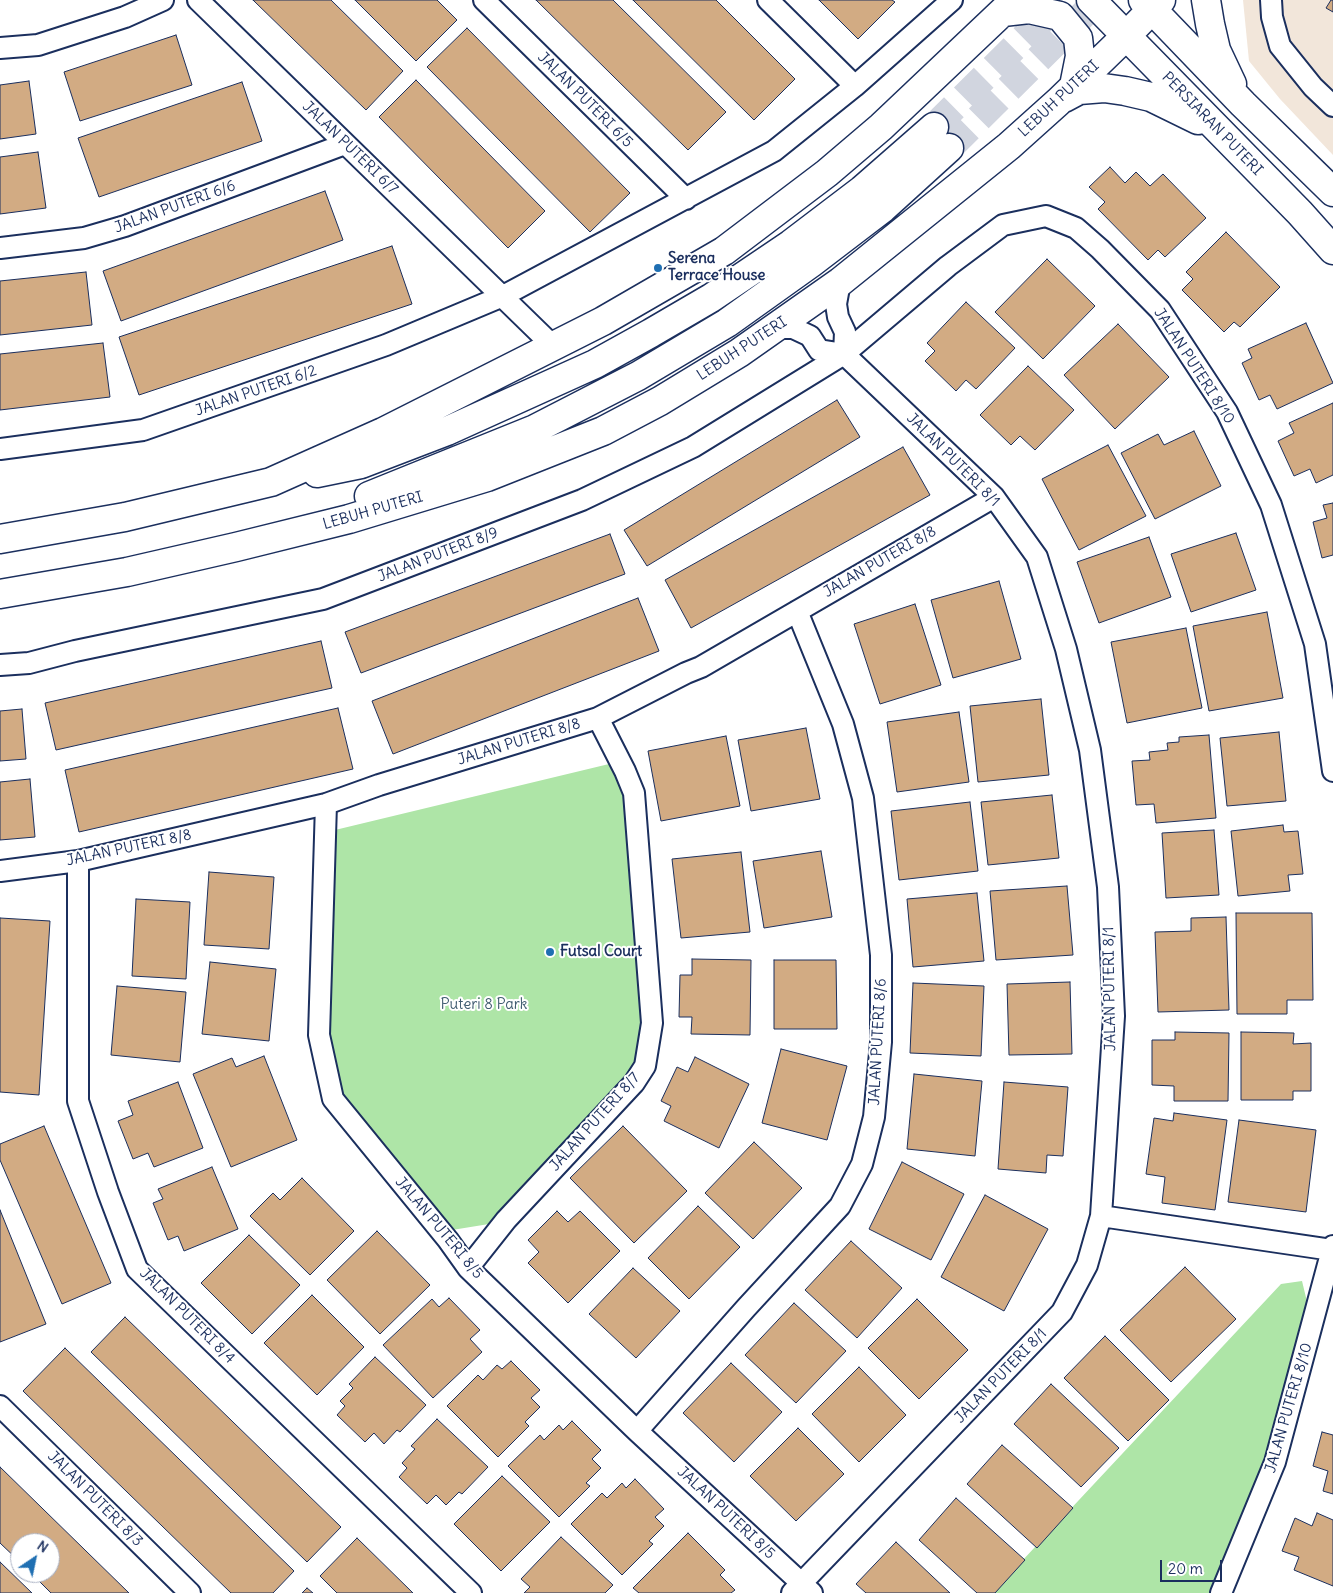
<!DOCTYPE html>
<html>
<head>
<meta charset="utf-8">
<style>
	body { margin:0 }
	#map { position:relative; width:1333px; height:1593px; overflow:hidden; background:#fff; font-family:Delius,sans-serif }
	canvas { display:block }
	.north { position:absolute; left:10px; top:1533px; width:50px; height:50px; box-sizing:border-box; background:#fff; border:1px solid #a4acbf; border-radius:50%; rotate:34deg; font-size:14px; font-weight:700; line-height:20px; text-align:center; color:#1b2f5e }
	.north::after { content:''; display:block; margin:auto; width:18px; height:22px; background:#1f6fb2; clip-path:polygon(50% 0,100% 100%,50% 72%,0 100%) }
	.scale { position:absolute; left:1160px; top:1560px; width:62px; height:22px; box-sizing:border-box; border:2px solid #1b2f5e; border-top:0; padding-left:6px; font-size:15px; line-height:18px; white-space:nowrap; color:#1b2f5e; -webkit-text-stroke:4px #fff; paint-order:stroke }
</style>
</head>
<body>
<div id="map">
<canvas width="1333" height="1593"></canvas>
<div class="north">N</div>
<div class="scale">20 m</div>
</div>
<script>
const c = document.querySelector('canvas').getContext('2d');
c.lineJoin = 'round';
function fillPath(path, color) { c.fillStyle = color; c.fill(path, 'evenodd'); }
const toPath = rows => new Path2D(rows.map(r => 'M' + r).join(''));
function stroke(path, color, width, dash) { c.strokeStyle = color; c.lineWidth = width; c.lineCap = dash ? 'butt' : 'round'; c.setLineDash(dash || []); c.stroke(path); }
function drawText(font, color, halo, rows, align = 'center') {
  c.font = font + ' Delius,sans-serif'; c.lineWidth = 4; c.setLineDash([]); c.textBaseline = 'middle'; c.strokeStyle = halo; c.fillStyle = color; for (const [text, x, y, turn = 0] of rows) {
    c.save(); c.translate(x, y); c.rotate((+turn || 0) * Math.PI / 180); c.textAlign = isNaN(turn) ? turn : align; if (halo) c.strokeText(text, 0, 0); c.fillText(text, 0, 0); c.restore();
  }
}
fillPath(toPath([
	[1243,0,1333,0,1333,155,1280,99,1249,61]
]), '#f2e6da');
fillPath(toPath([
	[609,764,623,785,643,1050,623,1085,489,1224,452,1230,342,1096,327,1029,335,830],
	[1302,1281,1310,1314,1270,1464,1213,1593,992,1593,1281,1284]
]), '#aee5a7');
const building = toPath([
	[253,0,331,0,403,71,366,110,253,0],
	[355,0,437,0,457,20,416,61,355,0],
	[536,0,613,0,726,112,688,150,536,0],
	[633,0,716,0,795,79,754,120,633,0],
	[819,0,892,0,895,2,858,39,819,0],
	[1331,0,1333,0,1333,12,1326,8,1331,0],
	[467,28,630,193,590,232,427,67,467,28],
	[176,35,192,85,80,121,64,72,176,35],
	[416,80,545,211,508,248,379,117,416,80],
	[29,81,36,134,0,139,0,85,29,81],
	[242,82,262,141,99,197,78,138,242,82],
	[38,152,46,208,0,214,0,157,38,152],
	[1110,167,1125,183,1136,172,1150,186,1163,174,1206,218,1165,257,1158,250,1148,260,1098,209,1105,202,1089,187,1110,167],
	[325,191,343,240,121,321,103,271,325,191],
	[1226,232,1280,287,1240,327,1234,322,1224,332,1182,290,1193,279,1186,272,1226,232],
	[392,246,412,304,139,395,119,337,392,246],
	[1047,259,1095,306,1043,359,995,312,1047,259],
	[86,272,92,325,0,335,0,281,86,272],
	[966,302,1015,348,976,389,966,380,956,391,925,361,935,351,927,343,966,302],
	[1306,323,1333,383,1277,409,1270,395,1259,400,1242,363,1252,358,1248,349,1306,323],
	[1118,324,1169,377,1115,429,1064,375,1118,324],
	[103,343,110,397,0,410,0,354,103,343],
	[1028,366,1074,410,1035,450,1020,436,1011,445,980,415,1028,366],
	[837,400,860,437,647,566,624,530,837,400],
	[1333,403,1333,475,1316,483,1310,469,1294,476,1278,441,1294,433,1289,423,1333,403],
	[1194,431,1221,486,1155,519,1121,453,1158,434,1164,445,1194,431],
	[1108,445,1146,516,1079,550,1042,479,1108,445],
	[903,447,930,495,691,628,665,580,903,447],
	[1333,503,1333,555,1322,558,1313,522,1327,518,1323,505,1333,503],
	[1236,533,1256,590,1191,612,1171,554,1236,533],
	[610,534,625,574,361,673,345,632,610,534],
	[1149,537,1171,597,1099,623,1077,562,1149,537],
	[999,581,1021,659,953,678,931,600,999,581],
	[638,598,659,651,393,754,372,701,638,598],
	[915,604,941,685,880,704,854,624,915,604],
	[1267,612,1283,698,1209,711,1193,626,1267,612],
	[1186,628,1202,708,1127,723,1111,642,1186,628],
	[321,641,332,688,56,750,45,703,321,641],
	[1041,699,1049,775,978,782,970,706,1041,699],
	[338,708,353,769,79,832,65,770,338,708],
	[22,709,26,759,0,761,0,711,22,709],
	[959,712,969,782,897,792,887,722,959,712],
	[806,728,820,799,751,811,738,740,806,728],
	[1279,732,1286,801,1227,806,1220,738,1279,732],
	[1209,735,1216,818,1156,823,1154,804,1136,805,1132,761,1150,760,1149,752,1168,750,1167,743,1179,742,1179,737,1209,735],
	[726,736,740,806,661,821,648,751,726,736],
	[30,779,35,837,0,840,0,782,30,779],
	[1052,795,1059,858,988,865,981,802,1052,795],
	[970,802,978,871,899,880,891,811,970,802],
	[1283,825,1284,832,1298,831,1303,874,1288,875,1290,891,1238,896,1231,831,1283,825],
	[1214,830,1219,895,1166,898,1162,833,1214,830],
	[821,851,832,917,764,928,753,861,821,851],
	[741,852,750,932,681,938,672,859,741,852],
	[209,872,274,877,269,949,204,945,209,872],
	[1067,886,1073,955,996,960,990,891,1067,886],
	[977,893,984,961,913,967,907,899,977,893],
	[136,899,190,902,186,979,132,976,136,899],
	[1236,913,1312,913,1313,1000,1287,1000,1287,1014,1237,1014,1236,913],
	[1226,917,1229,1010,1158,1012,1155,932,1191,931,1191,918,1226,917],
	[0,918,50,921,39,1095,0,1092,0,918],
	[692,959,751,960,750,1035,691,1034,692,1017,679,1017,680,975,692,975,692,959],
	[774,960,836,960,837,1029,774,1029,774,960],
	[210,962,276,969,269,1041,202,1034,210,962],
	[1070,982,1072,1054,1009,1055,1007,984,1070,982],
	[913,983,984,986,981,1056,910,1053,913,983],
	[117,986,186,992,180,1062,111,1055,117,986],
	[1175,1032,1229,1033,1228,1101,1174,1101,1174,1086,1152,1085,1152,1040,1175,1040,1175,1032],
	[1241,1032,1294,1033,1293,1044,1311,1043,1311,1091,1293,1091,1293,1100,1241,1100,1241,1032],
	[781,1049,847,1066,827,1140,762,1123,781,1049],
	[264,1056,297,1140,231,1167,193,1074,232,1058,236,1067,264,1056],
	[695,1057,749,1084,719,1148,664,1121,671,1106,661,1101,677,1067,688,1072,695,1057],
	[914,1074,982,1081,975,1156,907,1149,914,1074],
	[178,1082,203,1148,154,1167,148,1153,133,1159,118,1121,133,1115,128,1101,178,1082],
	[1004,1082,1068,1087,1063,1156,1047,1155,1046,1173,998,1169,1004,1082],
	[1174,1113,1227,1120,1215,1210,1162,1203,1165,1177,1146,1174,1154,1118,1173,1121,1174,1113],
	[1239,1120,1316,1130,1306,1212,1228,1202,1239,1120],
	[44,1126,111,1283,62,1304,0,1160,0,1144,44,1126],
	[623,1126,687,1191,634,1243,570,1178,623,1126],
	[754,1142,802,1188,753,1239,705,1193,754,1142],
	[902,1162,964,1194,931,1260,869,1229,902,1162],
	[212,1167,238,1229,184,1251,178,1236,168,1240,153,1203,163,1199,158,1189,212,1167],
	[302,1178,354,1231,310,1275,250,1216,273,1193,280,1200,302,1178],
	[985,1195,1048,1229,1004,1311,941,1277,985,1195],
	[698,1206,740,1247,689,1299,648,1258,698,1206],
	[0,1210,46,1324,0,1342,0,1210],
	[557,1211,568,1222,580,1211,620,1251,568,1303,528,1263,539,1252,528,1240,557,1211],
	[377,1231,430,1285,380,1334,327,1280,377,1231],
	[249,1235,300,1285,252,1334,201,1283,249,1235],
	[851,1241,902,1288,857,1338,805,1290,851,1241],
	[1185,1267,1236,1319,1171,1382,1120,1330,1185,1267],
	[633,1268,680,1311,636,1358,589,1314,633,1268],
	[312,1295,364,1347,317,1395,264,1343,312,1295],
	[449,1298,480,1330,470,1339,482,1352,433,1398,383,1345,432,1299,439,1307,449,1298],
	[917,1299,968,1350,919,1399,868,1348,917,1299],
	[794,1303,846,1351,796,1403,745,1355,794,1303],
	[125,1317,341,1527,307,1562,91,1352,125,1317],
	[1105,1336,1169,1400,1128,1441,1064,1378,1105,1336],
	[65,1348,294,1571,273,1593,231,1593,23,1391,65,1348],
	[375,1357,426,1405,400,1432,397,1430,384,1444,374,1433,365,1442,337,1415,345,1406,340,1401,353,1388,349,1384,375,1357],
	[511,1361,540,1390,531,1398,540,1407,525,1422,529,1426,498,1457,447,1406,478,1375,483,1380,497,1365,502,1369,511,1361],
	[731,1363,782,1412,734,1462,683,1413,731,1363],
	[859,1367,906,1415,859,1462,812,1414,859,1367],
	[1051,1384,1119,1448,1081,1487,1014,1424,1051,1384],
	[437,1419,488,1467,462,1494,459,1492,446,1505,436,1495,427,1504,399,1477,407,1468,402,1463,415,1449,411,1446,437,1419],
	[572,1421,601,1450,592,1459,601,1468,586,1483,590,1486,559,1517,508,1466,540,1435,544,1440,559,1425,563,1430,572,1421],
	[798,1428,844,1474,796,1521,750,1476,798,1428],
	[1322,1432,1333,1435,1333,1494,1323,1491,1328,1471,1313,1466,1322,1432],
	[1002,1445,1073,1508,1037,1548,967,1484,1002,1445],
	[0,1467,129,1593,51,1593,31,1573,50,1573,50,1543,20,1543,20,1562,0,1543,0,1467],
	[502,1476,550,1522,501,1571,454,1524,502,1476],
	[635,1479,664,1509,655,1517,664,1526,649,1541,653,1544,622,1575,571,1524,602,1493,607,1498,622,1483,626,1488,635,1479],
	[956,1498,1025,1560,995,1593,977,1593,919,1540,956,1498],
	[1317,1513,1333,1520,1333,1586,1294,1570,1299,1557,1282,1551,1295,1518,1312,1526,1317,1513],
	[688,1533,725,1570,720,1575,735,1590,731,1593,639,1593,633,1588,688,1533],
	[561,1537,613,1585,605,1593,524,1593,530,1587,521,1579,561,1537],
	[357,1538,413,1593,337,1593,320,1576,357,1538],
	[896,1542,950,1593,866,1593,856,1584,896,1542],
	[0,1562,32,1593,0,1593,0,1562],
	[307,1588,313,1593,302,1593,307,1588]
]);
fillPath(building, '#d2ab83');
stroke(building, '#1b2f5e', 1);
stroke(toPath([
	[934,127,1062,0],
	[949,148,1098,0]
]), '#d1d5df', 28, [28, 14]);
const street = toPath([
	[198,0,553,346],
	[484,0,686,199],
	[768,0,855,86],
	[1271,0,1272,17,1280,46,1313,87,1333,106],
	[0,48,38,45,125,17,163,0],
	[0,248,84,238,125,226,345,144],
	[840,282,836,304,838,317,845,332,844,354],
	[775,328,793,328,810,336,819,350,844,354,994,497,1037,557,1066,649,1090,750,1108,887,1114,1016,1101,1216,1087,1265,1062,1312,792,1593],
	[0,449,143,430,386,345,503,296,774,151,855,86,952,0],
	[0,665,29,663,75,651,323,599,582,500,693,447,844,354,948,266,1003,225,1046,216,1076,228,1100,249,1160,310,1227,412,1271,505,1315,644,1333,771],
	[326,804,319,1035,333,1099,448,1240,468,1268,637,1431,812,1593],
	[78,861,78,1101,108,1192,137,1269,471,1593],
	[0,871,78,861,326,804,379,785,598,718,686,673,701,667,994,497],
	[1101,1216,1332,1250],
	[468,1268,506,1220,634,1083,645,1066,652,1023,634,793,625,771,598,718],
	[0,1406,190,1593],
	[637,1431,746,1308,840,1206,862,1164,874,1117,881,1042,881,955,863,798,843,724,797,611],
	[1221,1593,1275,1462,1333,1246]
]);
const secondary = toPath([
	[1091,0,1300,213,1333,250],
	[1143,0,1243,104,1333,192],
	[1206,0,1210,24,1216,50,1232,84],
	[1003,12,1029,9,1060,16,1078,38,1080,56,1074,86],
	[1064,98,1079,90,1104,88,1125,91,1151,97,1198,120],
	[317,473,361,464,447,431,595,364,651,333,711,298,791,244,862,190,934,127],
	[369,496,535,429,638,376,727,323,811,263,883,208,949,148],
	[0,539,125,517,271,482,383,432,603,321,724,251,827,173,881,127,1015,0],
	[0,594,127,572,236,547,349,519,487,477,603,431,660,401,739,353,840,282,1009,146,1058,102,1126,36,1161,0]
]);
stroke(street, '#1b2f5e', 24);
stroke(secondary, '#1b2f5e', 31);
stroke(street, '#fff', 20);
stroke(secondary, '#fff', 28);
for (const [x, y, r, color] of [
	[658,268,5,"#1f6fb2"],
	[550,952,5,"#1f6fb2"]
]) { const dot = new Path2D(); dot.arc(x, y, r, 0, 2 * Math.PI); c.fillStyle = color; c.fill(dot); stroke(dot, '#fff', 2); }
drawText('15px', '#1b2f5e', '#fff', [
	["LEBUH PUTERI",1059,99,-43],
	["JALAN PUTERI 6/5",585,100,45],
	["PERSIARAN PUTERI",1212,124,46],
	["JALAN PUTERI 6/7",350,148,44],
	["JALAN PUTERI 6/6",175,207,-20],
	["LEBUH PUTERI",742,349,-33],
	["JALAN PUTERI 8/10",1194,366,57],
	["JALAN PUTERI 6/2",256,391,-19],
	["JALAN PUTERI 8/1",953,460,45],
	["LEBUH PUTERI",373,511,-16],
	["JALAN PUTERI 8/9",438,555,-21],
	["JALAN PUTERI 8/8",880,562,-30],
	["JALAN PUTERI 8/8",519,742,-17],
	["JALAN PUTERI 8/8",129,848,-12],
	["JALAN PUTERI 8/1",1110,989,-91],
	["JALAN PUTERI 8/6",878,1042,-87],
	["JALAN PUTERI 8/7",595,1122,-48],
	["JALAN PUTERI 8/5",439,1228,50],
	["JALAN PUTERI 8/4",187,1316,45],
	["JALAN PUTERI 8/1",1001,1376,-46],
	["JALAN PUTERI 8/10",1289,1408,-74],
	["JALAN PUTERI 8/3",95,1499,45],
	["JALAN PUTERI 8/5",726,1513,43]
]);
drawText('bold 15px', '#1b2f5e', '#fff', [
	["Serena",668,259],
	["Terrace House",668,276],
	["Futsal Court",560,952]
], 'left');
drawText('15px', '#405c70', '#fff', [
	["Puteri 8 Park",484,1005]
]);
</script>
</body>
</html>
